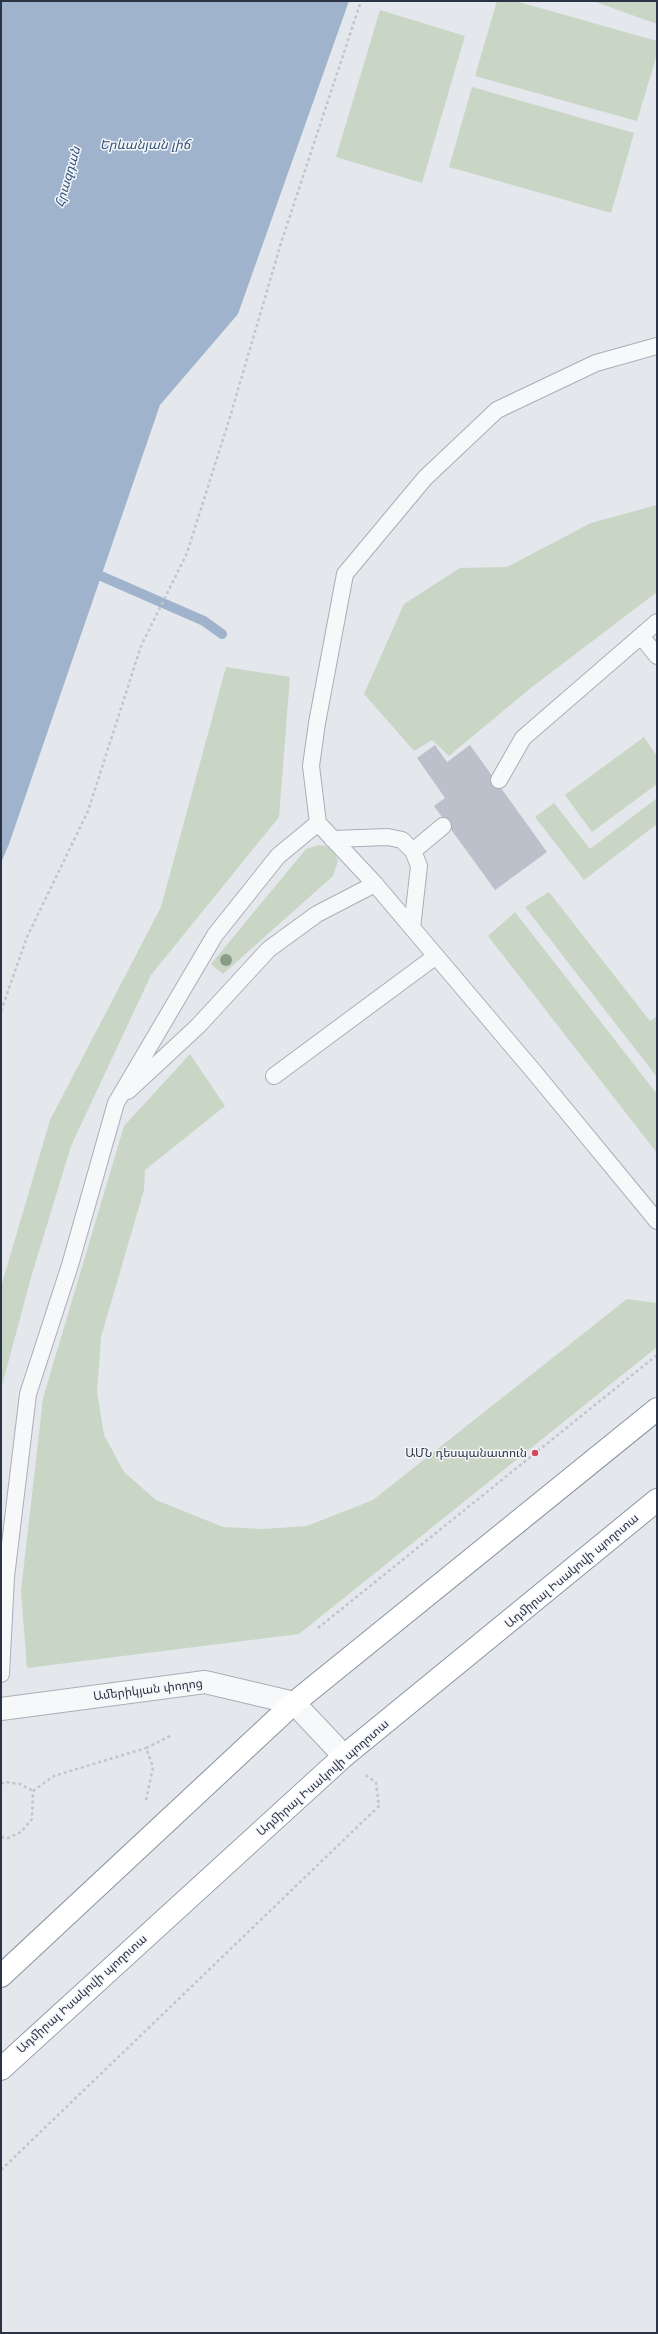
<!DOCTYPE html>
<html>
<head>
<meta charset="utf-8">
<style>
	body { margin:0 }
	#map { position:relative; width:658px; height:2334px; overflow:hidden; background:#e4e7ec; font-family:Quicksand,sans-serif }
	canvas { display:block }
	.frame { position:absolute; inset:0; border:2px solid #2b3445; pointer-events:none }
</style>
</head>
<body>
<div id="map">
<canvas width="658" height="2334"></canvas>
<div class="frame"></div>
</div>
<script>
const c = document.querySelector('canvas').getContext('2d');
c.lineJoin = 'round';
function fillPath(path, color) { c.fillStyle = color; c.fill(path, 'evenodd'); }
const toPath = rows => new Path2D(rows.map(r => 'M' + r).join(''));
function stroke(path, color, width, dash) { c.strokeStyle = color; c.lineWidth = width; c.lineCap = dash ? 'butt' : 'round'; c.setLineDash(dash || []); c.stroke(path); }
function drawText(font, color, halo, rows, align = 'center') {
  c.font = font + ' Quicksand,"Noto Sans Armenian",sans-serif'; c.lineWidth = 3; c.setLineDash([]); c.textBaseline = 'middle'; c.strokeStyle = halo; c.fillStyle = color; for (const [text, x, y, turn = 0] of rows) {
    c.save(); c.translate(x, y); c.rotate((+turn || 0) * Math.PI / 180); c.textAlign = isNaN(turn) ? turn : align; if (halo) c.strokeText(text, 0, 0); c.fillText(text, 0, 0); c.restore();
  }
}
fillPath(toPath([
	[497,1,515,1,657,41,657,54,637,121,475,76],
	[593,1,657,1,657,24],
	[380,10,465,36,422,183,336,157],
	[472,87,634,133,611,213,449,167],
	[657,505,657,592,532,687,449,756,432,740,414,751,364,694,404,604,460,568,507,567,591,523],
	[226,667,290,677,279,817,151,975,71,1146,32,1274,1,1389,1,1287,50,1120,161,907],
	[644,737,657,756,657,784,592,832,565,795],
	[657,798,657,824,584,880,535,817,554,803,590,849],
	[319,845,333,848,338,861,333,876,223,974,211,964,306,849],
	[549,892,650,1021,657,1016,657,1077,525,907],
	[515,912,657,1094,657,1153,488,936],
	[190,1054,225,1106,145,1170,144,1190,101,1337,97,1392,104,1435,124,1472,156,1500,223,1527,262,1529,307,1526,373,1500,627,1299,657,1303,657,1347,299,1634,27,1668,21,1591,43,1398,124,1126]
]), '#c9d6c5');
fillPath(toPath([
	[1,1,349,1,238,314,160,405,9,844,1,863]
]), '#9fb4cc');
stroke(toPath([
	[101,576,204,621,222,634]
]), '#9fb4cc', 10);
fillPath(toPath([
	[435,745,447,762,470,745,547,852,495,890,434,806,445,798,417,758]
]), '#bbc0ca');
const service = toPath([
	[657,346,596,363,497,410,425,478,345,574,317,723,311,766,318,823,375,884,535,1073,657,1221],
	[641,636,657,656],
	[499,780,523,738,657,622],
	[332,839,388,837,402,840,413,851,419,866,412,928],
	[413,851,443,826],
	[274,1076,436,956],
	[128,1091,198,1026,269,949,317,914,375,884],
	[1,1674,6,1577,28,1394,70,1265,116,1103,215,935,278,856,318,823]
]);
const tertiary = toPath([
	[1,1709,205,1682,294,1703,344,1756]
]);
const trunk = toPath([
	[1,1976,294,1703,657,1409],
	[1,2069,344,1756,657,1500]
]);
stroke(service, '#a9aeb7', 18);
stroke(tertiary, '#a9aeb7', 24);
stroke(trunk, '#8b94a3', 24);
stroke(toPath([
	[1,1011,27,937,88,811,141,646,187,553,230,417,281,243,361,1],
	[318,1628,657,1355],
	[1,1784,5,1782,20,1784,33,1791],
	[33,1791,54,1776,146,1748],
	[146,1800,153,1767,146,1748,172,1735],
	[1,1837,8,1838,21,1832,32,1819,33,1791],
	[1,2170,379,1806,376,1783,366,1775]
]), '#c2c5cb', 2.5, [3, 3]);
stroke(service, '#f7f8fa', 16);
stroke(tertiary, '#f7f8fa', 22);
stroke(trunk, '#fff', 22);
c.fillStyle = '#899d89';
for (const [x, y] of [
	[226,960]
]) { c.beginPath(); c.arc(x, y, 6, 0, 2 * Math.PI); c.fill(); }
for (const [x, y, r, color] of [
	[535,1453,4,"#d1495b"]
]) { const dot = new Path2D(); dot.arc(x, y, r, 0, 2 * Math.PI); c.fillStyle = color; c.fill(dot); stroke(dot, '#f4f6f9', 1.5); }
drawText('12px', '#2b3445', '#f4f6f9', [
	["ԱՄՆ դեսպանատուն",527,1453]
], 'right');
drawText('12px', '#2b3445', '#f4f6f9', [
	["Ադմիրալ Իսակովի պողոտա",572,1571,-40],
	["Ամերիկյան փողոց",148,1690,-7],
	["Ադմիրալ Իսակովի պողոտա",323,1778,-41],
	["Ադմիրալ Իսակովի պողոտա",82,1994,-42]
]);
drawText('italic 13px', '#34527a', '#f4f6f9', [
	["Երևանյան լիճ",145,145],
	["Հրազդան",68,177,-74]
]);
</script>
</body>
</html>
